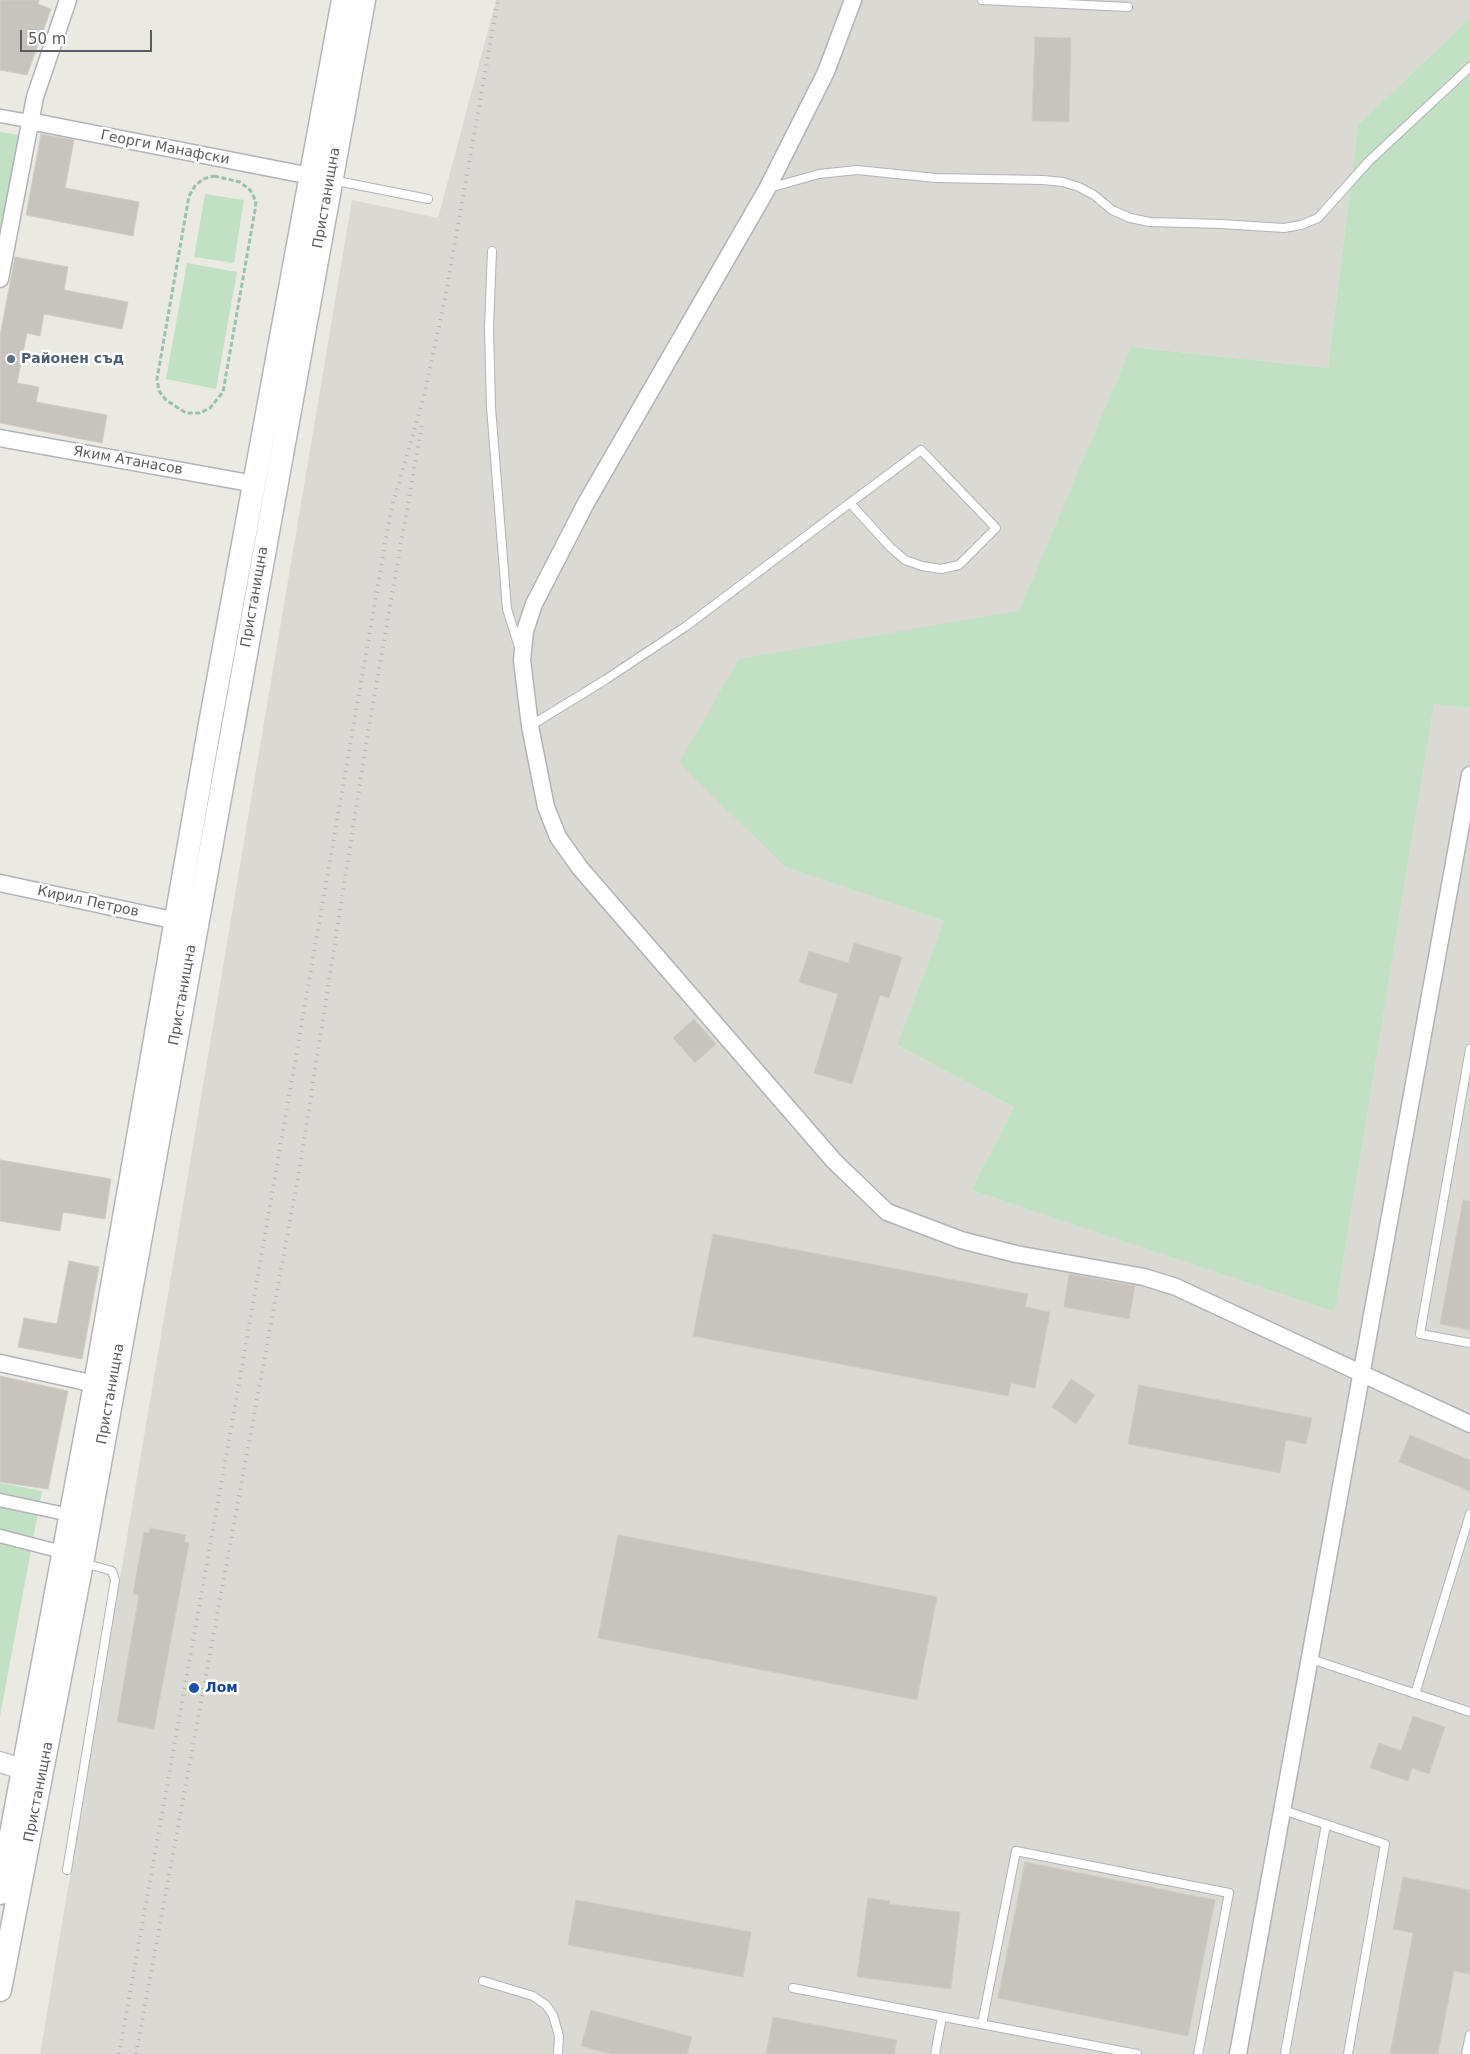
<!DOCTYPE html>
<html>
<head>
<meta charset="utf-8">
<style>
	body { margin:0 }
	#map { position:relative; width:1470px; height:2054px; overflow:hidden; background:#ebeae2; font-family:"DejaVu Sans",sans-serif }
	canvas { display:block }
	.scale { position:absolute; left:20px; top:30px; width:132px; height:22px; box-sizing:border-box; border:2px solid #5a5c61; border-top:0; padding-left:6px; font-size:15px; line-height:18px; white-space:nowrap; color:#5a5c61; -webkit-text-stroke:4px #fff; paint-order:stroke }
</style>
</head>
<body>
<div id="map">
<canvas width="1470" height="2054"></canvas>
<div class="scale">50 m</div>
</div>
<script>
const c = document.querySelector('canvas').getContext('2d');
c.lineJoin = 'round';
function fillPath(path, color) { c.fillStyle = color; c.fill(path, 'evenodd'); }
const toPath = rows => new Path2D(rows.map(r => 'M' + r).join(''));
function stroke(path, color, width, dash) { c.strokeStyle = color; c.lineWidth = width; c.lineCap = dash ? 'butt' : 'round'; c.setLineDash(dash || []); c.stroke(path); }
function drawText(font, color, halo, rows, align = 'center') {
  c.font = font + ' "DejaVu Sans",sans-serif'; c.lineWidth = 5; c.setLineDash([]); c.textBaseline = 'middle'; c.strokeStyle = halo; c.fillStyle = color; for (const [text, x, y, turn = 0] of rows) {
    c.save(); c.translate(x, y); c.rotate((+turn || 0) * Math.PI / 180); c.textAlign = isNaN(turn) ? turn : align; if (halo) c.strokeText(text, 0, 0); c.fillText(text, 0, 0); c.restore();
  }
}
fillPath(toPath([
	[496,0,1470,0,1470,18,1358,125,1328,368,1131,347,1019,612,740,659,786,867,944,921,897,1045,1014,1107,971,1190,1335,1312,1434,704,1470,708,1470,2054,40,2054,352,200,438,218]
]), '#dad9d4');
fillPath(toPath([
	[1470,18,1470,708,1434,704,1335,1312,971,1190,1014,1107,897,1045,944,921,786,867,679,763,739,659,1019,611,1131,347,1328,368,1358,125],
	[0,132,19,135,0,237],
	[205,194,244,200,234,263,194,257],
	[187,263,237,272,216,389,166,379],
	[0,1483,42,1491,0,1716]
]), '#c1e0c4');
const building = toPath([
	[0,0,39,0,38,4,51,9,27,75,0,70,0,0],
	[1035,37,1071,38,1069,122,1032,121,1035,37],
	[41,134,74,140,65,188,139,202,133,236,26,215,41,134],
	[15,257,68,267,64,290,128,302,122,329,44,314,40,336,27,333,17,383,39,387,36,402,107,415,102,443,0,423,0,336,15,257],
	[854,943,902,957,889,998,880,995,852,1084,814,1073,838,994,799,982,809,951,848,963,854,943],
	[694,1019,716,1044,695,1063,673,1038,694,1019],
	[0,1160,111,1179,105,1219,63,1212,60,1231,0,1221,0,1160],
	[1463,1200,1470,1201,1470,1330,1440,1324,1463,1200],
	[713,1234,1028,1294,1025,1307,1050,1312,1035,1388,1011,1383,1008,1396,693,1336,713,1234],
	[69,1261,99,1267,82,1359,18,1347,24,1318,57,1324,69,1261],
	[1069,1274,1135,1286,1129,1319,1064,1307,1069,1274],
	[0,1376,68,1391,48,1489,0,1482,0,1376],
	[1071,1379,1095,1395,1076,1424,1052,1407,1071,1379],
	[1139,1385,1312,1418,1306,1444,1286,1440,1280,1473,1128,1444,1139,1385],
	[1410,1435,1470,1460,1470,1491,1399,1462,1410,1435],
	[150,1528,186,1535,184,1542,189,1543,154,1729,117,1722,139,1595,133,1594,144,1532,149,1533,150,1528],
	[618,1535,937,1597,917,1700,598,1638,618,1535],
	[1413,1716,1445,1727,1429,1774,1412,1768,1408,1781,1370,1768,1379,1743,1401,1751,1413,1716],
	[1025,1862,1215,1900,1188,2036,998,1998,1025,1862],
	[1403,1877,1470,1890,1470,1974,1454,1971,1438,2054,1390,2054,1413,1933,1393,1929,1403,1877],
	[868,1898,890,1901,889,1904,960,1912,951,1989,857,1977,868,1898],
	[576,1900,751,1932,743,1977,568,1945,576,1900],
	[591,2010,692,2037,687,2054,612,2054,581,2046,591,2010],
	[773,2017,897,2040,894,2054,766,2054,773,2017]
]);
fillPath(building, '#c7c4be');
stroke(building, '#cfccc1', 1);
const service = toPath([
	[982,0,1128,7],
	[332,180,428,199],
	[769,188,819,174,857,170,936,178,1043,180,1063,182,1079,187,1094,195,1112,210,1130,218,1150,222,1221,224,1284,228,1301,225,1318,218,1369,161,1470,67],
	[492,251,489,328,491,407,507,609,519,647],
	[530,726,605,680,685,627,850,503,921,450,996,528,959,565,941,569,922,566,905,560,890,547,850,503],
	[1470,1049,1420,1334,1470,1343],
	[1311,1659,1470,1712],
	[1415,1694,1470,1514],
	[1283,1810,1385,1844,1348,2054],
	[67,1870,115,1580,112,1571,84,1563],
	[483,1981,533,1996,546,2005,553,2015,559,2036,558,2054],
	[793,1988,1137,2054],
	[982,2024,1016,1851,1229,1893,1198,2054],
	[935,2054,942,2017],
	[1285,2054,1326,1824],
	[1466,2054,1470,2035]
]);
const pedestrian = toPath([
	[0,116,29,121],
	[0,1500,70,1515],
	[0,1536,62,1552]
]);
const minor = toPath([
	[853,0,826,72,767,189,586,503,534,604,525,631,522,660,530,726,546,807,558,837,580,868,834,1161,887,1212,961,1240,1016,1254,1144,1277,1176,1287,1470,1424],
	[29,121,321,178],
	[0,279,35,97,68,0],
	[0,438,255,484],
	[0,883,177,921],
	[0,1363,95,1384],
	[1238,2054,1470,775]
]);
const tertiary = toPath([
	[0,1762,38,1774]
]);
const secondary = toPath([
	[0,1893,95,1384,210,724,343,0],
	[0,1990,82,1563,364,0]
]);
stroke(service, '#b2b3b8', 10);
stroke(pedestrian, '#b2b3b8', 15);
stroke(minor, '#b2b3b8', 19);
stroke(tertiary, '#b2b3b8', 22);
stroke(secondary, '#b3b5bb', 25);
stroke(toPath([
	[214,176,240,182,250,190,256,201,255,210,223,392,210,408,200,413,186,413,166,400,159,391,157,379,189,196,195,186,203,179,214,176]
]), '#9ac1aa', 3, [5, 2.5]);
stroke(service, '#fff', 8);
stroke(pedestrian, '#fff', 12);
stroke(minor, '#fff', 16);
stroke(tertiary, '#fff', 20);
stroke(secondary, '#fff', 22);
stroke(toPath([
	[119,2054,236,1401,391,510,424,396,445,298,498,0],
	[136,2054,299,1172,368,732,422,424]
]), '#b2b3b3', 4, [1, 6]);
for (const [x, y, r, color] of [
	[11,359,5,"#5c6f8a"],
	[194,1688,6,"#1a4fb4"]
]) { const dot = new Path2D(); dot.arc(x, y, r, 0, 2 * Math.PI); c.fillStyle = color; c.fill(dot); stroke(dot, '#fff', 2); }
drawText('14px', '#5a5c61', '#fff', [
	["Георги Манафски",165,148,11],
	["Пристанищна",327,198,-80],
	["Яким Атанасов",128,461,10],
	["Пристанищна",255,597,-80],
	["Кирил Петров",88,902,12],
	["Пристанищна",183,995,-80],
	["Пристанищна",111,1394,-80],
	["Пристанищна",39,1792,-79]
]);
drawText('bold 14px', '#4e5e75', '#fff', [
	["Районен съд",21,359]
], 'left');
drawText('bold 14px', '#164399', '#fff', [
	["Лом",205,1688]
], 'left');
</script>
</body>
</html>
